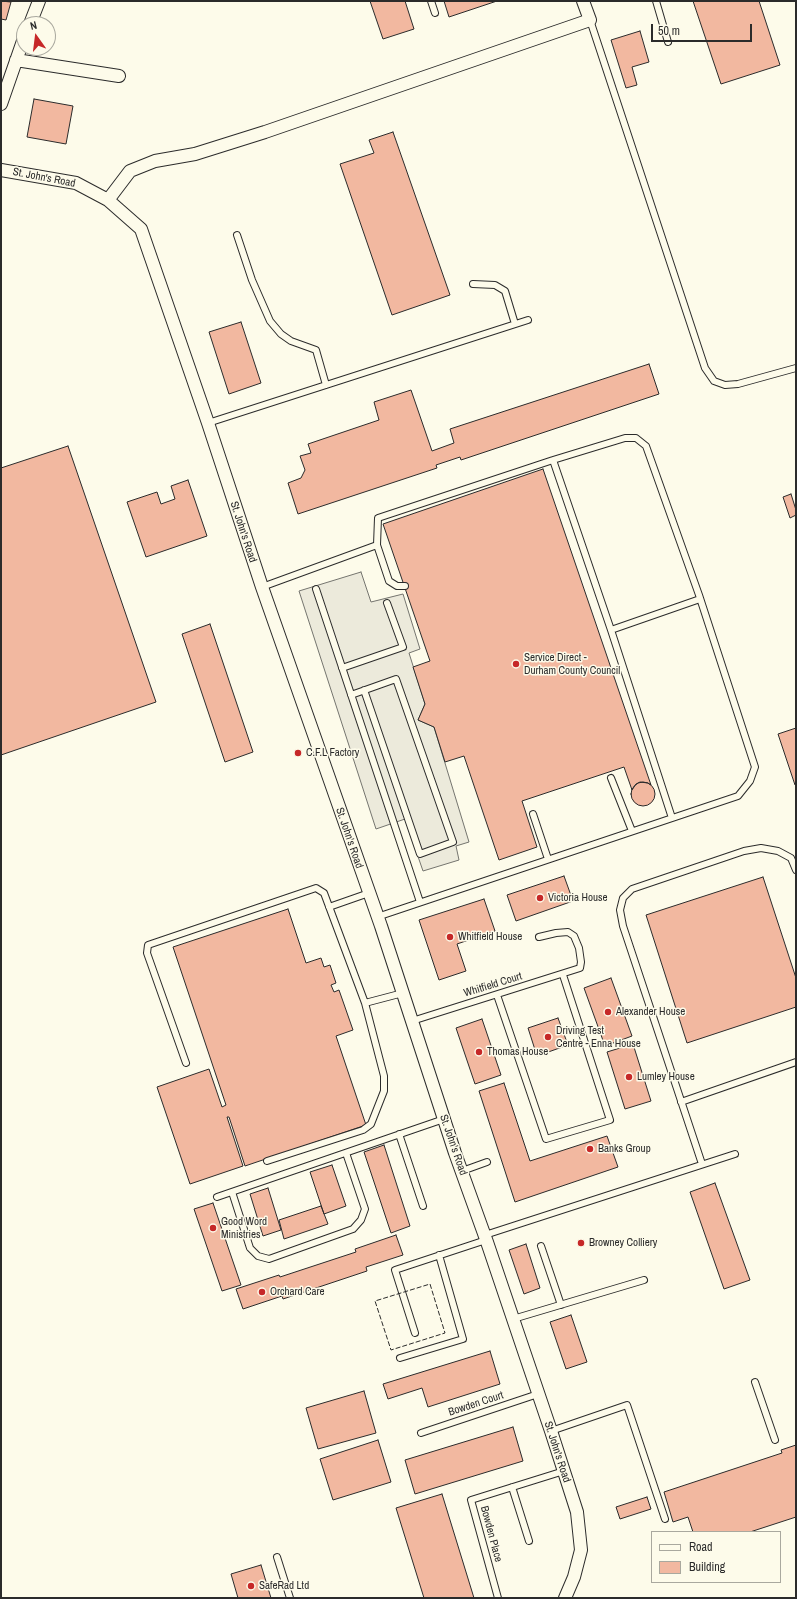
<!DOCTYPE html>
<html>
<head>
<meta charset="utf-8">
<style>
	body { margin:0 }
	#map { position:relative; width:797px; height:1599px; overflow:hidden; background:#fdfbea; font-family:"Archivo Narrow",sans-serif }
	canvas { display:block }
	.frame { position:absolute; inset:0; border:2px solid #2b2b2b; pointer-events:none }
	.legend { position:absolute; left:651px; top:1531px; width:130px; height:52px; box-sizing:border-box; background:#fdfbea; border:1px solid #a9a89e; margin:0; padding:5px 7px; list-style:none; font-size:12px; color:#2b2b2b }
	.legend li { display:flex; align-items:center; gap:8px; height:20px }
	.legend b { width:20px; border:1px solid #a9a89e }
	.north { position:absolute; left:16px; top:16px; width:40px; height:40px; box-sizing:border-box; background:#fdfbea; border:1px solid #a9a89e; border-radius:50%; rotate:346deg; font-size:11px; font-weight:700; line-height:16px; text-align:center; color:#2b2b2b }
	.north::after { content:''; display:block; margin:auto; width:14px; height:18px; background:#c62828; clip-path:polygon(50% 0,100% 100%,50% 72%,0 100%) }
	.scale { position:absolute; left:651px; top:24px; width:101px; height:18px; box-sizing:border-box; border:2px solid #2b2b2b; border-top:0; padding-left:5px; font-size:12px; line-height:14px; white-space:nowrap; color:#2b2b2b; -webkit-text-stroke:3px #fdfbea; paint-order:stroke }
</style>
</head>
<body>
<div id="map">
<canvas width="797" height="1599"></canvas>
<div class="frame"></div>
<ul class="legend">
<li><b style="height:5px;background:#fdfbea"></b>Road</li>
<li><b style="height:11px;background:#f2b8a0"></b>Building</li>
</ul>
<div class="north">N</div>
<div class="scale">50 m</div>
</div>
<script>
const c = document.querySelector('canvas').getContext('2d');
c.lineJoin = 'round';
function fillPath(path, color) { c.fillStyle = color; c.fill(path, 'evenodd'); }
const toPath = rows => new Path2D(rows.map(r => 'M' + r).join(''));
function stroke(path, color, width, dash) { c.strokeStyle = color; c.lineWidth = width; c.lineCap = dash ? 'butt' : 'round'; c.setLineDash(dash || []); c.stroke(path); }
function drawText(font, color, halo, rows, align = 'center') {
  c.font = font + ' "Archivo Narrow",sans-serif'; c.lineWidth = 3; c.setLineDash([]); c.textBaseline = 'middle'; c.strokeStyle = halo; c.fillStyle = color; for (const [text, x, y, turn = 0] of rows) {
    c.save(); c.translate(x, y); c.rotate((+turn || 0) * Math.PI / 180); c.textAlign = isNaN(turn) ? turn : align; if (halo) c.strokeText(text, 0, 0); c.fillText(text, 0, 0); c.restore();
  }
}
const parking = toPath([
	[361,572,371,602,403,594,420,649,409,653,425,704,418,720,434,727,469,842,456,846,459,860,423,871,405,819,376,829,299,591,361,572]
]);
fillPath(parking, '#eceadb');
stroke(parking, '#74746e', 1);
const building = toPath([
	[1,1,11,2,6,20,1,19,1,1],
	[370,1,405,1,414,29,383,39,370,1],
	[444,1,497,1,449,17,444,1],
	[693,1,759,1,780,65,721,84,693,1],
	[640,31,649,62,632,67,637,85,626,88,611,40,640,31],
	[34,99,73,106,66,144,27,137,34,99],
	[393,132,450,295,392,315,340,164,374,153,369,140,393,132],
	[241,322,261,383,229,394,209,332,241,322],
	[649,364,659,394,461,460,460,457,436,465,437,468,298,514,288,483,301,478,305,470,300,456,311,453,308,444,379,420,374,402,411,390,432,451,454,443,450,429,649,364],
	[68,446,156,702,1,755,1,468,68,446],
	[543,469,651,785,648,783,640,782,636,784,632,790,624,767,522,801,537,847,499,860,464,756,445,762,434,727,418,720,425,704,413,667,430,661,383,524,543,469],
	[188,480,207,536,146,557,127,502,157,492,161,504,175,499,171,486,188,480],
	[791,494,796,510,796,515,790,518,783,497,791,494],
	[210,624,253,752,225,762,182,634,210,624],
	[796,728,796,785,795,785,778,734,796,728],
	'631 794a12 12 0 1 1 24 0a12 12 0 1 1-24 0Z',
	[564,876,573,901,516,921,507,895,564,876],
	[763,877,796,978,796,1007,687,1043,646,915,763,877],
	[484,899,495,931,457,944,466,971,439,980,419,920,484,899],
	[288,909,306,963,321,958,324,967,330,965,336,983,331,985,334,992,339,990,353,1030,336,1036,366,1125,245,1166,229,1117,227,1117,243,1166,190,1184,157,1087,209,1069,222,1107,226,1105,173,947,288,909],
	[611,978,632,1036,605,1046,584,988,611,978],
	[558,1018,568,1045,537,1056,528,1028,558,1018],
	[482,1019,501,1075,475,1084,456,1028,482,1019],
	[633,1044,651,1101,625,1109,607,1052,633,1044],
	[504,1083,530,1161,607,1136,618,1167,515,1202,479,1091,504,1083],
	[384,1145,410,1226,391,1233,364,1152,384,1145],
	[332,1165,346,1206,324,1214,310,1172,332,1165],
	[715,1183,750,1280,724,1289,690,1192,715,1183],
	[268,1188,281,1230,263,1236,250,1194,268,1188],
	[213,1203,241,1285,222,1291,194,1209,213,1203],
	[321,1206,328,1224,284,1239,279,1220,321,1206],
	[396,1235,403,1255,366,1267,367,1271,283,1299,282,1296,243,1309,236,1289,279,1275,280,1277,356,1252,355,1249,396,1235],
	[526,1244,540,1288,524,1294,509,1250,526,1244],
	[571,1315,587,1362,566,1369,550,1322,571,1315],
	[490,1351,500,1384,428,1407,422,1388,388,1399,383,1384,490,1351],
	[364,1391,376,1433,318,1449,306,1408,364,1391],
	[513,1427,523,1461,415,1494,405,1460,513,1427],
	[378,1440,391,1482,333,1500,320,1459,378,1440],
	[796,1445,796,1517,750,1532,693,1532,688,1517,673,1522,664,1492,782,1453,781,1450,796,1445],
	[442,1494,474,1598,424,1598,396,1508,442,1494],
	[647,1497,651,1509,620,1519,616,1507,647,1497],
	[261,1565,271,1598,238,1598,231,1574,261,1565]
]);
fillPath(building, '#f2b8a0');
stroke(building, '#2b2b2b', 1);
const lane = toPath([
	[431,1,435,13],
	[656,1,668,42],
	[590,20,705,368,714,381,725,385,738,384,796,368],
	[237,235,252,280,270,321,281,334,291,341,316,350,326,385],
	[473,284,495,285,505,291,515,324],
	[208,423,528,320],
	[553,460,611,630,672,818],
	[262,587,377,545,389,581,397,586,405,586],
	[316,589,420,902],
	[611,630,700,599],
	[342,668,403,647,387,603],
	[351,695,396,679,453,842,420,854,364,690],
	[611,778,632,831],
	[533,814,548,859],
	[329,907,369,893],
	[377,917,738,796,750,781,755,767,699,595,646,446,636,438,625,438,553,460,378,518,377,545],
	[497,995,546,1139,610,1120,563,975],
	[412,1021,580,968,581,962,579,948,574,936,568,932,556,933,539,937],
	[186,1063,147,953,148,945,316,888,324,893,365,1003],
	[681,1102,796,1062],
	[399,1134,423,1206],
	[267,1161,363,1130,371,1124,384,1091,384,1076,365,1003,403,993],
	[702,1164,623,926,620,910,623,898,632,889,744,851,761,848,778,851,791,858,796,870],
	[462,1171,487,1162],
	[232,1192,250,1248,258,1256,269,1259,353,1229,361,1220,365,1209,346,1153],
	[217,1197,444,1119],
	[485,1235,735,1154],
	[541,1246,561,1305],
	[513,1319,644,1280],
	[415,1333,395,1270,486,1240],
	[400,1358,463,1339,439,1255],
	[755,1382,775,1440],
	[551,1431,627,1405,665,1519],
	[421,1433,538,1394],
	[512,1487,529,1541],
	[277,1557,290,1598],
	[498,1598,471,1500,564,1471]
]);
const street = toPath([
	[30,24,39,1],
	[16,60,119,76],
	[1,104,24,38],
	[1,170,76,183,108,200,141,229,208,423,262,587,381,926,455,1153,487,1242,551,1431,577,1512,581,1550,574,1577,565,1598],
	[108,200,130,171,155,161,195,154,265,132,590,20,583,1]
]);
stroke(lane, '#2b2b2b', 8);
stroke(street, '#2b2b2b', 14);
stroke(lane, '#fdfbea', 6);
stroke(street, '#fdfbea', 12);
stroke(toPath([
	[430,1284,445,1333,391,1350,375,1301,430,1284]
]), '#2b2b2b', 1, [5, 2]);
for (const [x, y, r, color] of [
	[516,664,4,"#c62828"],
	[298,753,4,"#c62828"],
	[540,898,4,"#c62828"],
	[450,937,4,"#c62828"],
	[608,1012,4,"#c62828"],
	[548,1037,4,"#c62828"],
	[479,1052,4,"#c62828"],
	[629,1077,4,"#c62828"],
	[590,1149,4,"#c62828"],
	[213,1228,4,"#c62828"],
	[581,1243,4,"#c62828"],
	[262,1292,4,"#c62828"],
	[251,1586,4,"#c62828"]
]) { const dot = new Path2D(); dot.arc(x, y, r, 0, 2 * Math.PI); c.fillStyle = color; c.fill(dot); stroke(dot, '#fdfbea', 1.5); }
drawText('11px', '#2b2b2b', '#fdfbea', [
	["St. John's Road",44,178,11],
	["St. John's Road",243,532,72],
	["St. John's Road",349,838,71],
	["Whitfield Court",493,985,-17],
	["St. John's Road",453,1145,71],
	["Bowden Court",476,1404,-18],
	["St. John's Road",557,1452,72],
	["Bowden Place",491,1534,75]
]);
drawText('11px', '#2b2b2b', '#fdfbea', [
	["Service Direct -",524,658],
	["Durham County Council",524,671],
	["C.F.L Factory",306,753],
	["Victoria House",548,898],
	["Whitfield House",458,937],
	["Alexander House",616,1012],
	["Driving Test",556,1031],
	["Centre - Enna House",556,1044],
	["Thomas House",487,1052],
	["Lumley House",637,1077],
	["Banks Group",598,1149],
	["Good Word",221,1222],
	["Ministries",221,1235],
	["Browney Colliery",589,1243],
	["Orchard Care",270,1292],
	["SafeRad Ltd",259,1586]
], 'left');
</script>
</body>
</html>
